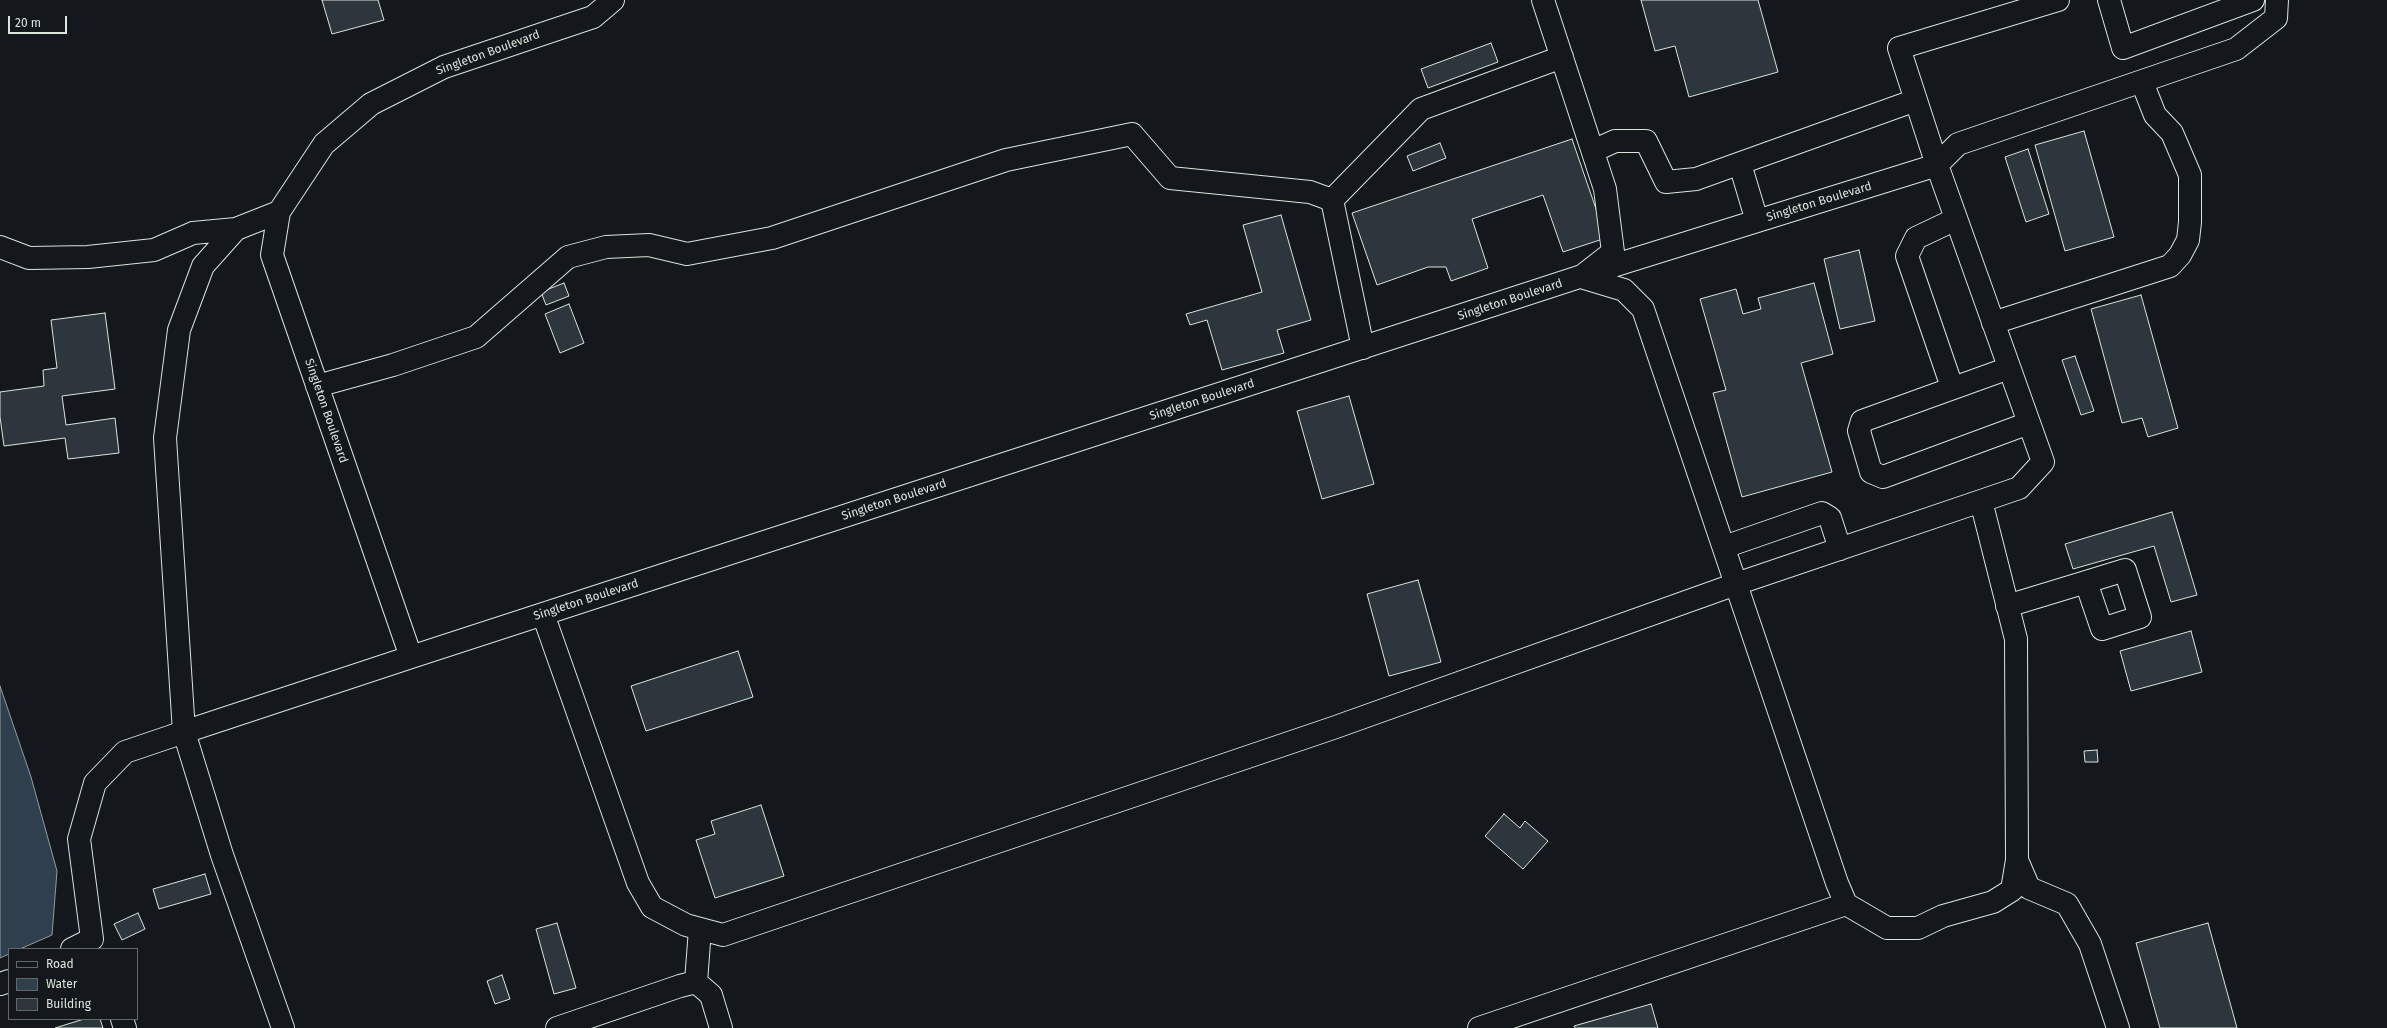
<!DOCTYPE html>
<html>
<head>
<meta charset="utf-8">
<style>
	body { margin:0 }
	#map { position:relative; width:2387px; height:1028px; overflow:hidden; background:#14181c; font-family:"Fira Sans",sans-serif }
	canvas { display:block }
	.legend { position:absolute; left:8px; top:948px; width:130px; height:72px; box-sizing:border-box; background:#14181c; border:1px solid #626a69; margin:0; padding:5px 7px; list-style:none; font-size:12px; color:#d8e6dc }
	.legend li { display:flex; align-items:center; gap:8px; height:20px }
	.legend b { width:20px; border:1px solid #626a69 }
	.scale { position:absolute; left:8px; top:16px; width:59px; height:18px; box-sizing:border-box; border:2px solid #d8e6dc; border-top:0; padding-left:5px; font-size:12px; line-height:14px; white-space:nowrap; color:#d8e6dc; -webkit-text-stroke:3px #14181c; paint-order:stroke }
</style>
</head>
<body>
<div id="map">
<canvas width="2387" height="1028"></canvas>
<ul class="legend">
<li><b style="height:5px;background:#14181c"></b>Road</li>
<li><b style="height:11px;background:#2f3f4d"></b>Water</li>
<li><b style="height:11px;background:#2c363c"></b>Building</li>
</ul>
<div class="scale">20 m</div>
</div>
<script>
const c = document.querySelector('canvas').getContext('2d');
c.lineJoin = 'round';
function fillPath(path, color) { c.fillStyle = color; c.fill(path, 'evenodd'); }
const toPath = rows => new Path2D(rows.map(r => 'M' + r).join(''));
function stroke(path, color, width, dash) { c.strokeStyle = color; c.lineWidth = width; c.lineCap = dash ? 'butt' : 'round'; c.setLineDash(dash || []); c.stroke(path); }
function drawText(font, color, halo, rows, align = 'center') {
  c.font = font + ' "Fira Sans",sans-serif'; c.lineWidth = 3; c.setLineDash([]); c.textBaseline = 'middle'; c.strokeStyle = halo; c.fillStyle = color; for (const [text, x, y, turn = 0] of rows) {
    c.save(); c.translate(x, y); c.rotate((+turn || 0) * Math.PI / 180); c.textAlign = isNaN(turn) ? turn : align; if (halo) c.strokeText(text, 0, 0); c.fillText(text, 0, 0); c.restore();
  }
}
const water = toPath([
	[0,686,31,777,57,871,52,935,20,949,9,949,9,954,0,958,0,686]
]);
fillPath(water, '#2f3f4d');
stroke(water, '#939e99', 1);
const building = toPath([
	[322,0,378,0,384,20,332,34,322,0],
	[1641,0,1758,0,1778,72,1689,97,1675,46,1655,51,1641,0],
	[1491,43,1498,62,1428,88,1421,69,1491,43],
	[2084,131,2114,237,2065,251,2035,145,2084,131],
	[1572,139,1606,238,1563,252,1543,195,1472,219,1488,268,1451,281,1446,267,1428,267,1377,285,1352,213,1572,139],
	[1440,143,1446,158,1413,171,1407,156,1440,143],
	[2028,149,2049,214,2026,222,2005,157,2028,149],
	[1281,215,1311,320,1277,330,1284,353,1222,370,1207,320,1190,325,1186,314,1262,292,1243,225,1281,215],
	[1859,250,1875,321,1840,329,1824,259,1859,250],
	[564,283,569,296,546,305,541,292,564,283],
	[1814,283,1833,354,1801,363,1832,472,1742,497,1713,393,1726,390,1700,299,1736,289,1743,314,1761,309,1758,298,1814,283],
	[2141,295,2178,428,2148,437,2142,418,2122,423,2091,309,2141,295],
	[569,304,584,343,560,353,545,314,569,304],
	[105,313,115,389,62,396,66,425,115,418,119,453,68,459,65,438,4,446,0,417,0,392,44,386,43,370,57,368,51,320,105,313],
	[2075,356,2094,411,2081,415,2062,360,2075,356],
	[1349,396,1374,484,1322,499,1297,411,1349,396],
	[2172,512,2197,595,2171,602,2154,546,2073,569,2065,544,2172,512],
	[1418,580,1441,662,1389,676,1367,594,1418,580],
	[2191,631,2202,672,2131,691,2120,651,2191,631],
	[738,651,753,697,646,731,631,686,738,651],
	[2097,750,2098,762,2085,762,2084,751,2097,750],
	[761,805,784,876,715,898,696,840,715,834,711,821,761,805],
	[1504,814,1520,828,1525,821,1548,841,1523,869,1485,836,1504,814],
	[205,874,211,894,159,909,153,889,205,874],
	[138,913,145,929,122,940,114,924,138,913],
	[557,923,576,988,554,994,536,929,557,923],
	[2208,923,2237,1028,2160,1028,2136,943,2208,923],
	[502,975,510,999,495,1004,487,981,502,975],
	[1651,1004,1658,1028,1575,1028,1574,1026,1651,1004],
	[84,1019,100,1019,103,1028,55,1028,84,1019]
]);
fillPath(building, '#2c363c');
stroke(building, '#d8e6dc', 1);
const minor = toPath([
	[613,0,593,17,444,67,371,104,324,144,279,212,272,255,411,657,1619,264,1937,165,1899,48,2058,0],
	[1543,0,1605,189,1613,252,1581,277,1624,290,1643,309,1837,883,1846,904,1887,928,1918,928,1943,916,1993,902,2012,890,2017,860],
	[2109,0,2123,48,2253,0],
	[1593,151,1615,141,1646,141,1666,182,1696,179,1916,100],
	[1740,164,1757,221],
	[1332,200,1421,109,1562,57],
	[0,247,29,258,88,257,154,250,193,233,236,229],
	[1993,323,2170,266,2180,255,2188,240,2190,222,2190,175,2172,133,2155,115,2142,82],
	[2009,368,1862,421,1859,431,1871,472,1883,477,2029,423],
	[317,386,393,365,476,337,568,257,606,247,649,245,687,254,772,238,1006,160,1132,134,1170,178,1310,192,1332,200,1363,348],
	[1952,387,1907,256,1916,238,1956,219],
	[1724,547,1822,513,1830,518,1840,549],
	[2007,606,2086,582,2125,570,2140,617,2102,629,2086,582],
	[543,614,638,883,652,907,686,925,723,935,1333,728,1736,584,1981,501],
	[72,949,92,939,79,839,95,783,125,752,184,732,165,438,179,330,203,266,236,229,279,212],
	[696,982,700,929],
	[0,984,9,981],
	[122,1019,125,1028],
	[283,1028,222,855,184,732,411,657],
	[557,1028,680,986,696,982,711,995,721,1028],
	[1479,1028,1846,904],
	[2118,1028,2090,944,2067,904,2029,888,2017,860,2016,639,1981,501,2019,488,2043,462,1937,165,1958,144,2236,49,2276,18,2277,0]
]);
stroke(minor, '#d8e6dc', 24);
stroke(minor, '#14181c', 22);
drawText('12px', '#d8e6dc', '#14181c', [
	["Singleton Boulevard",488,53,-20],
	["Singleton Boulevard",1819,202,-17],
	["Singleton Boulevard",1510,300,-18],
	["Singleton Boulevard",1202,400,-18],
	["Singleton Boulevard",326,411,71],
	["Singleton Boulevard",894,500,-18],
	["Singleton Boulevard",586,600,-18]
]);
</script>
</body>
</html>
